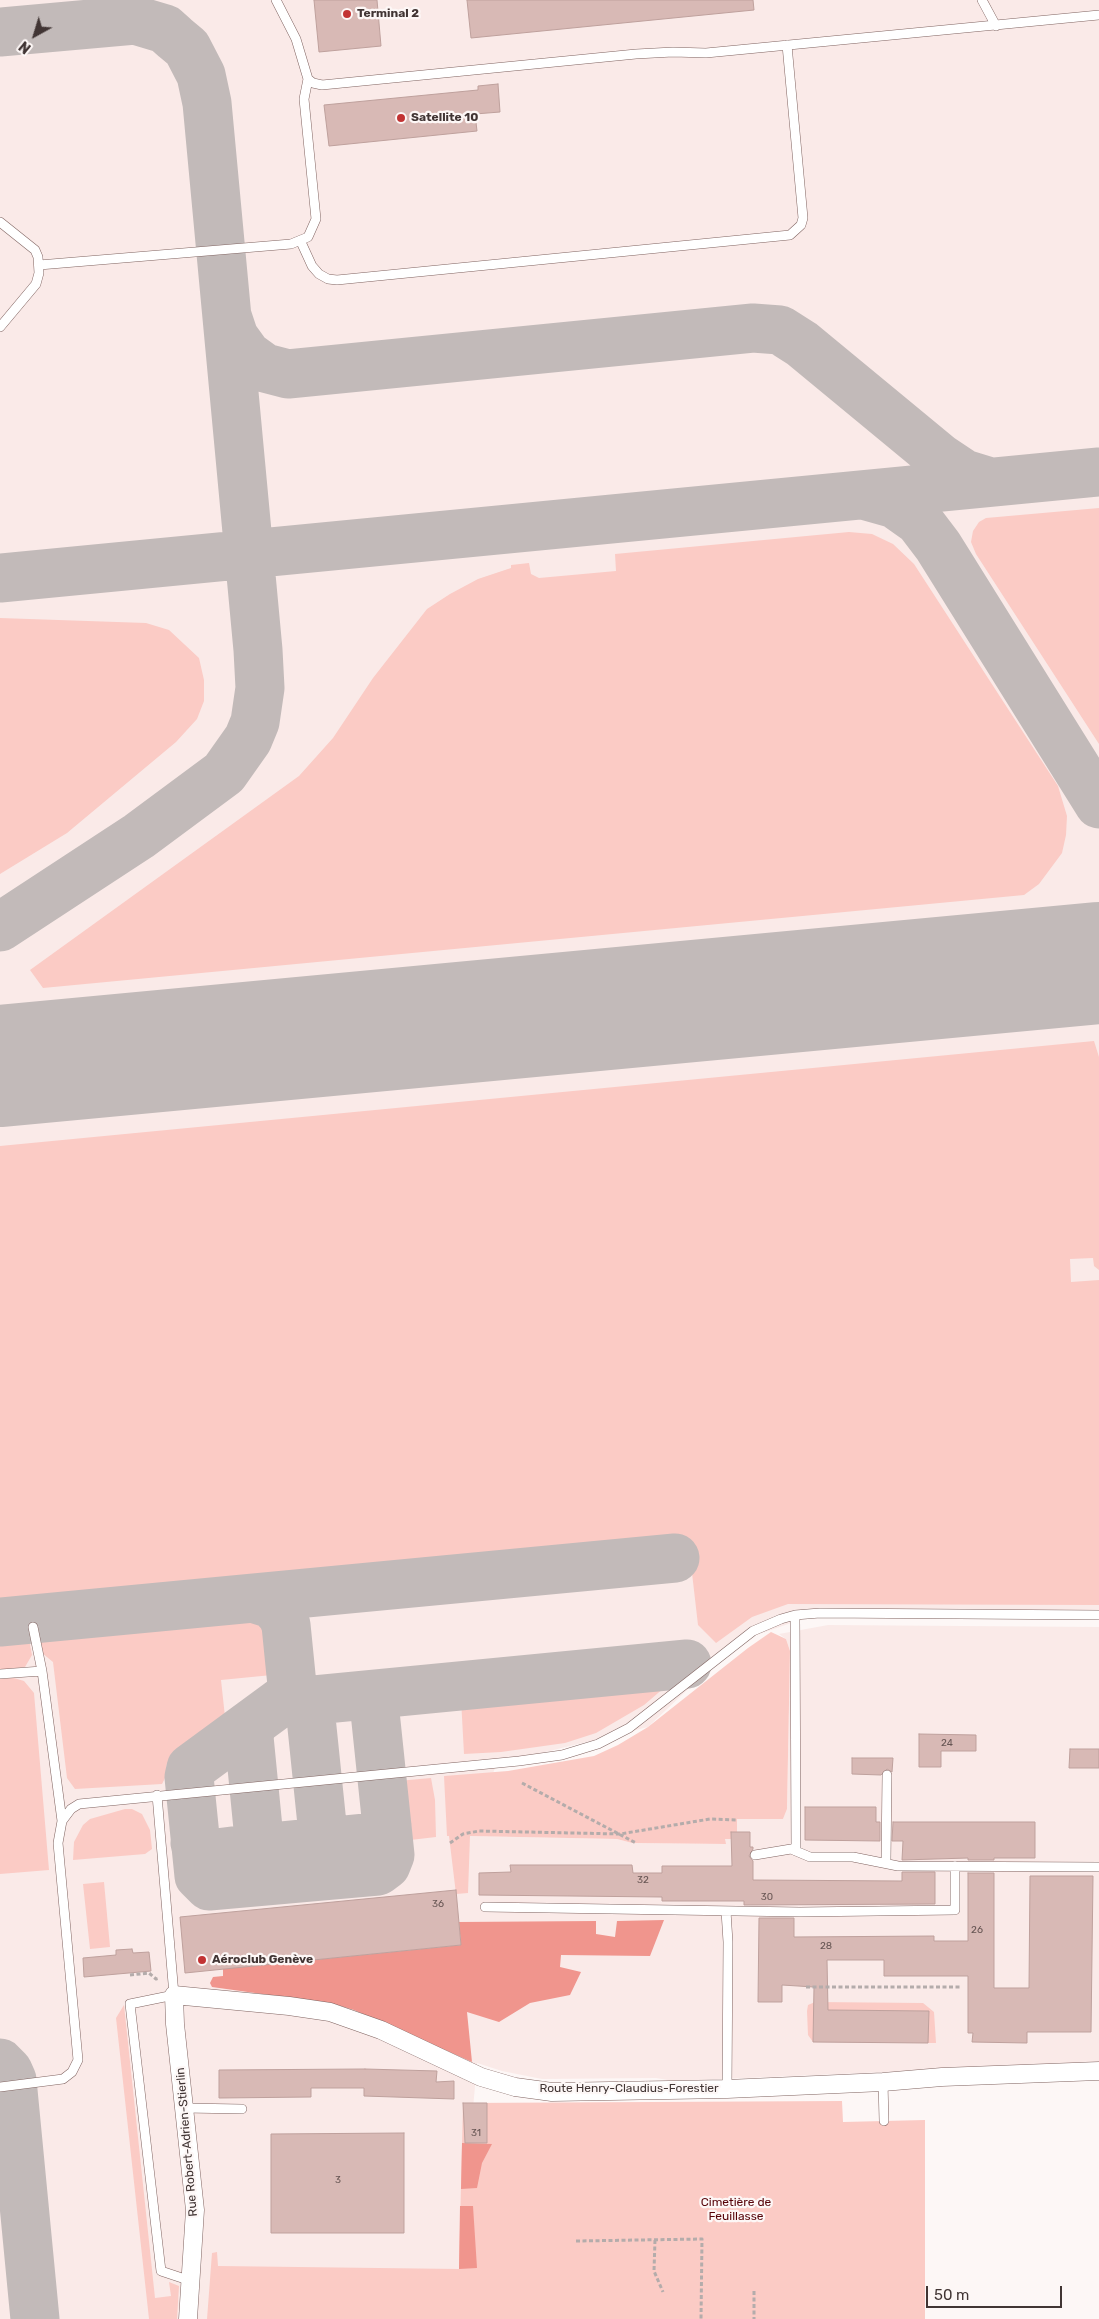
<!DOCTYPE html>
<html>
<head>
<meta charset="utf-8">
<style>
	body { margin:0 }
	#map { position:relative; width:1099px; height:2319px; overflow:hidden; background:#fdf7f6; font-family:Rubik,sans-serif }
	canvas { display:block }
	.north { position:absolute; left:10px; top:10px; width:50px; height:50px; -webkit-text-stroke:4px #fdf7f6; paint-order:stroke; rotate:219deg; font-size:14px; font-weight:700; line-height:20px; text-align:center; color:#413534 }
	.north::after { content:''; display:block; margin:auto; width:18px; height:22px; background:#413534; clip-path:polygon(50% 0,100% 100%,50% 72%,0 100%) }
	.scale { position:absolute; left:926px; top:2286px; width:136px; height:22px; box-sizing:border-box; border:2px solid #413534; border-top:0; padding-left:6px; font-size:15px; line-height:18px; white-space:nowrap; color:#413534; -webkit-text-stroke:4px #fdf7f6; paint-order:stroke }
</style>
</head>
<body>
<div id="map">
<canvas width="1099" height="2319"></canvas>
<div class="north">N</div>
<div class="scale">50 m</div>
</div>
<script>
const c = document.querySelector('canvas').getContext('2d');
c.lineJoin = 'round';
function fillPath(path, color) { c.fillStyle = color; c.fill(path, 'evenodd'); }
const toPath = rows => new Path2D(rows.map(r => 'M' + r).join(''));
function stroke(path, color, width, dash) { c.strokeStyle = color; c.lineWidth = width; c.lineCap = dash ? 'butt' : 'round'; c.setLineDash(dash || []); c.stroke(path); }
function drawText(font, color, halo, rows, align = 'center') {
  c.font = font + ' Rubik,sans-serif'; c.lineWidth = 4.5; c.setLineDash([]); c.textBaseline = 'middle'; c.strokeStyle = halo; c.fillStyle = color; for (const [text, x, y, turn = 0] of rows) {
    c.save(); c.translate(x, y); c.rotate((+turn || 0) * Math.PI / 180); c.textAlign = isNaN(turn) ? turn : align; if (halo) c.strokeText(text, 0, 0); c.fillText(text, 0, 0); c.restore();
  }
}
fillPath(toPath([
	[0,0,1099,0,1099,1615,820,1613,739,1641,648,1727,496,1764,474,1836,617,1839,632,1843,725,1844,725,1838,737,1819,783,1819,787,1809,790,1651,786,1639,779,1634,828,1625,1099,1627,1099,2063,674,2081,656,2078,542,2079,502,2071,477,2063,459,2269,226,2319,0,2319]
]), '#faeae8');
fillPath(toPath([
	[1099,508,1099,744,976,554,971,542,973,531,979,522,986,518],
	[849,532,872,534,893,544,914,564,1058,786,1067,816,1066,835,1062,853,1039,884,1024,895,43,988,30,970,299,776,333,738,373,678,427,609,450,594,478,579,511,568,511,565,529,563,531,574,539,578,616,571,615,554],
	[0,618,146,623,169,630,199,658,204,680,204,701,197,719,176,742,67,833,0,874],
	[1094,1041,1099,1057,1099,1270,1094,1266,1093,1258,1070,1259,1071,1282,1099,1280,1099,1605,788,1604,752,1617,716,1643,698,1625,689,1547,0,1612,0,1146],
	[252,1606,267,1613,272,1619,275,1628,278,1666,272,1675,221,1680,226,1726,174,1764,167,1763,165,1778,162,1784,75,1789,67,1778,53,1662,42,1653,38,1626],
	[27,1629,32,1655,25,1667,0,1670,0,1631],
	[771,1632,786,1639,790,1651,787,1809,783,1819,737,1819,737,1832,731,1832,731,1839,725,1839,726,1844,632,1843,617,1839,470,1836,468,1893,456,1894,449,1836,447,1836,444,1776,508,1771,594,1756,618,1745,648,1727,748,1648],
	[685,1670,644,1705,596,1733,565,1743,501,1752,464,1754,461,1699,489,1696,490,1686],
	[14,1678,24,1681,34,1693,49,1870,0,1874,0,1679],
	[431,1778,435,1800,436,1837,402,1841,398,1781],
	[125,1809,132,1809,142,1814,150,1830,152,1849,145,1854,73,1860,74,1842,83,1825,90,1819],
	[104,1882,110,1947,90,1949,83,1884],
	[815,2002,923,2003,934,2012,936,2043,928,2043,928,2011,814,2010,813,2042,808,2035,807,2011,808,2005],
	[124,2005,155,2298,171,2296,169,2282,179,2286,177,2319,149,2319,116,2018],
	[842,2101,843,2122,925,2120,925,2319,207,2319,212,2253,217,2252,218,2266,459,2269,463,2103]
]), '#fbcbc5');
fillPath(toPath([
	[664,1920,650,1956,561,1955,560,1967,581,1972,570,1995,530,2003,499,2022,467,2012,472,2062,354,2010,334,2004,212,1987,210,1983,213,1977,223,1976,223,1969,461,1945,459,1922,596,1921,596,1934,615,1937,617,1921],
	[462,2143,492,2144,482,2163,477,2188,461,2189],
	[460,2206,473,2206,477,2268,459,2269]
]), '#f0958d');
stroke(toPath([
	[0,32,135,20,165,29,175,38,187,48,201,75,207,103,258,650,260,688,255,722,248,739,224,773,139,836,0,927],
	[227,316,234,337,247,355,265,368,288,374,753,328,780,330,802,344,940,458,964,474,990,482],
	[863,495,895,504,919,521,938,546,1099,804],
	[0,578,1099,472],
	[1059,967,1099,930],
	[256,1599,272,1604,282,1615,286,1625,292,1685,294,1693,304,1701,687,1664],
	[0,1622,675,1558],
	[292,1685,289,1696,191,1768,189,1777,199,1876,209,1886,378,1871,386,1865,390,1855,375,1712,370,1700,361,1696],
	[304,1701,310,1708,326,1863],
	[252,1723,249,1737,262,1869],
	[195,1843,209,1854,248,1849,259,1838,272,1847,313,1843,321,1834,322,1830,336,1841,376,1837,387,1825],
	[0,2063,8,2071,12,2080,35,2319]
]), '#c2bab9', 49);
stroke(toPath([
	[0,1066,1099,963]
]), '#c2bab9', 122);
const building = toPath([
	[314,0,377,0,381,46,319,52,314,0],
	[467,0,753,0,754,10,471,38,467,0],
	[498,84,500,112,475,114,477,131,329,146,324,105,478,90,478,86,498,84],
	[919,1734,976,1735,976,1751,941,1751,941,1767,919,1767,919,1734],
	[1070,1749,1099,1749,1099,1768,1069,1768,1070,1749],
	[852,1758,893,1758,892,1772,887,1769,881,1775,852,1774,852,1758],
	[805,1807,876,1807,876,1822,880,1822,880,1841,805,1840,805,1807],
	[893,1822,1035,1822,1035,1858,994,1858,994,1860,968,1860,968,1858,902,1860,903,1841,892,1841,893,1822],
	[731,1832,750,1832,750,1847,753,1847,753,1849,749,1856,753,1861,753,1880,902,1881,902,1872,935,1872,935,1904,744,1905,744,1901,662,1901,662,1897,479,1895,479,1873,511,1872,510,1865,632,1865,633,1873,662,1873,662,1866,732,1866,731,1832],
	[968,1873,994,1873,994,1988,1029,1988,1030,1876,1093,1876,1091,2032,1027,2032,1027,2043,972,2042,973,2033,968,2033,968,1976,884,1976,884,1960,827,1960,828,2010,929,2011,928,2043,813,2042,814,1987,782,1985,782,2002,758,2002,759,1918,794,1918,794,1937,934,1936,934,1941,968,1941,968,1873],
	[456,1890,461,1945,185,1973,180,1917,456,1890],
	[132,1949,133,1953,149,1952,151,1971,84,1977,83,1958,116,1955,116,1950,132,1949],
	[365,2069,437,2071,436,2082,454,2081,454,2099,364,2096,364,2088,311,2088,311,2097,219,2098,219,2070,365,2069],
	[463,2103,487,2103,487,2143,465,2143,463,2103],
	[404,2133,404,2233,271,2233,271,2134,404,2133]
]);
fillPath(building, '#d8b9b5');
stroke(building, '#bfa19d', 1);
const lane = toPath([
	[276,0,296,39,308,79,313,83,322,85,636,54,673,52,706,53,1099,15],
	[982,0,996,26],
	[0,222,35,250,38,257,39,273,36,284,0,327],
	[301,242,312,266,319,274,328,279,337,280,790,235,801,225,803,218,787,45],
	[39,265,291,244,308,237,316,219,304,99,308,79],
	[795,1615,796,1850],
	[33,1627,42,1671,62,1821],
	[0,1674,42,1671],
	[157,1795,174,1995,130,2004,161,2271,191,2281],
	[755,1855,791,1849,810,1857,853,1857,898,1866,1099,1867],
	[886,1862,887,1775],
	[485,1907,800,1912,955,1910,955,1866],
	[726,1911,728,1942,727,2089],
	[883,2082,884,2121],
	[0,2087,63,2079,72,2072,78,2060,58,1843,62,1821,71,1809,79,1804,519,1761,562,1755,598,1744,629,1728,753,1631,781,1619,795,1615,820,1613,1099,1615],
	[185,2108,242,2109]
]);
const street = toPath([
	[188,2319,195,2210,175,2024,174,1995,289,2006,330,2012,381,2030,481,2077,515,2087,552,2092,727,2089,883,2082,942,2077,1099,2071]
]);
stroke(lane, '#806461', 10);
stroke(street, '#806461', 19);
stroke(toPath([
	[522,1783,636,1843],
	[450,1843,463,1834,479,1831,620,1834,710,1819,737,1820],
	[130,1975,149,1973,156,1979,160,1978],
	[806,1987,962,1987],
	[655,2240,654,2271,663,2292],
	[576,2241,702,2239,701,2319],
	[754,2291,754,2319]
]), '#b4acab', 3, [4, 2.5]);
stroke(lane, '#fff', 9);
stroke(street, '#fff', 18);
for (const [x, y, r, color] of [
	[347,14,5,"#c23333"],
	[401,118,5,"#c23333"],
	[202,1960,5,"#c23333"]
]) { const dot = new Path2D(); dot.arc(x, y, r, 0, 2 * Math.PI); c.fillStyle = color; c.fill(dot); stroke(dot, '#fdf7f6', 2); }
drawText('10px', '#675654', null, [
	["24",947,1743],
	["32",643,1880],
	["30",767,1897],
	["36",438,1904],
	["26",977,1930],
	["28",826,1946],
	["31",476,2133],
	["3",338,2180]
]);
drawText('bold 12px', '#413534', '#fdf7f6', [
	["Terminal 2",357,14],
	["Satellite 10",411,118],
	["Aéroclub Genève",212,1960]
], 'left');
drawText('12px', '#413534', '#fdf7f6', [
	["Route Henry-Claudius-Forestier",629,2089],
	["Rue Robert-Adrien-Stierlin",187,2142,-95]
]);
drawText('12px', '#560409', '#fdf7f6', [
	["Cimetière de",736,2203],
	["Feuillasse",736,2217]
]);
</script>
</body>
</html>
